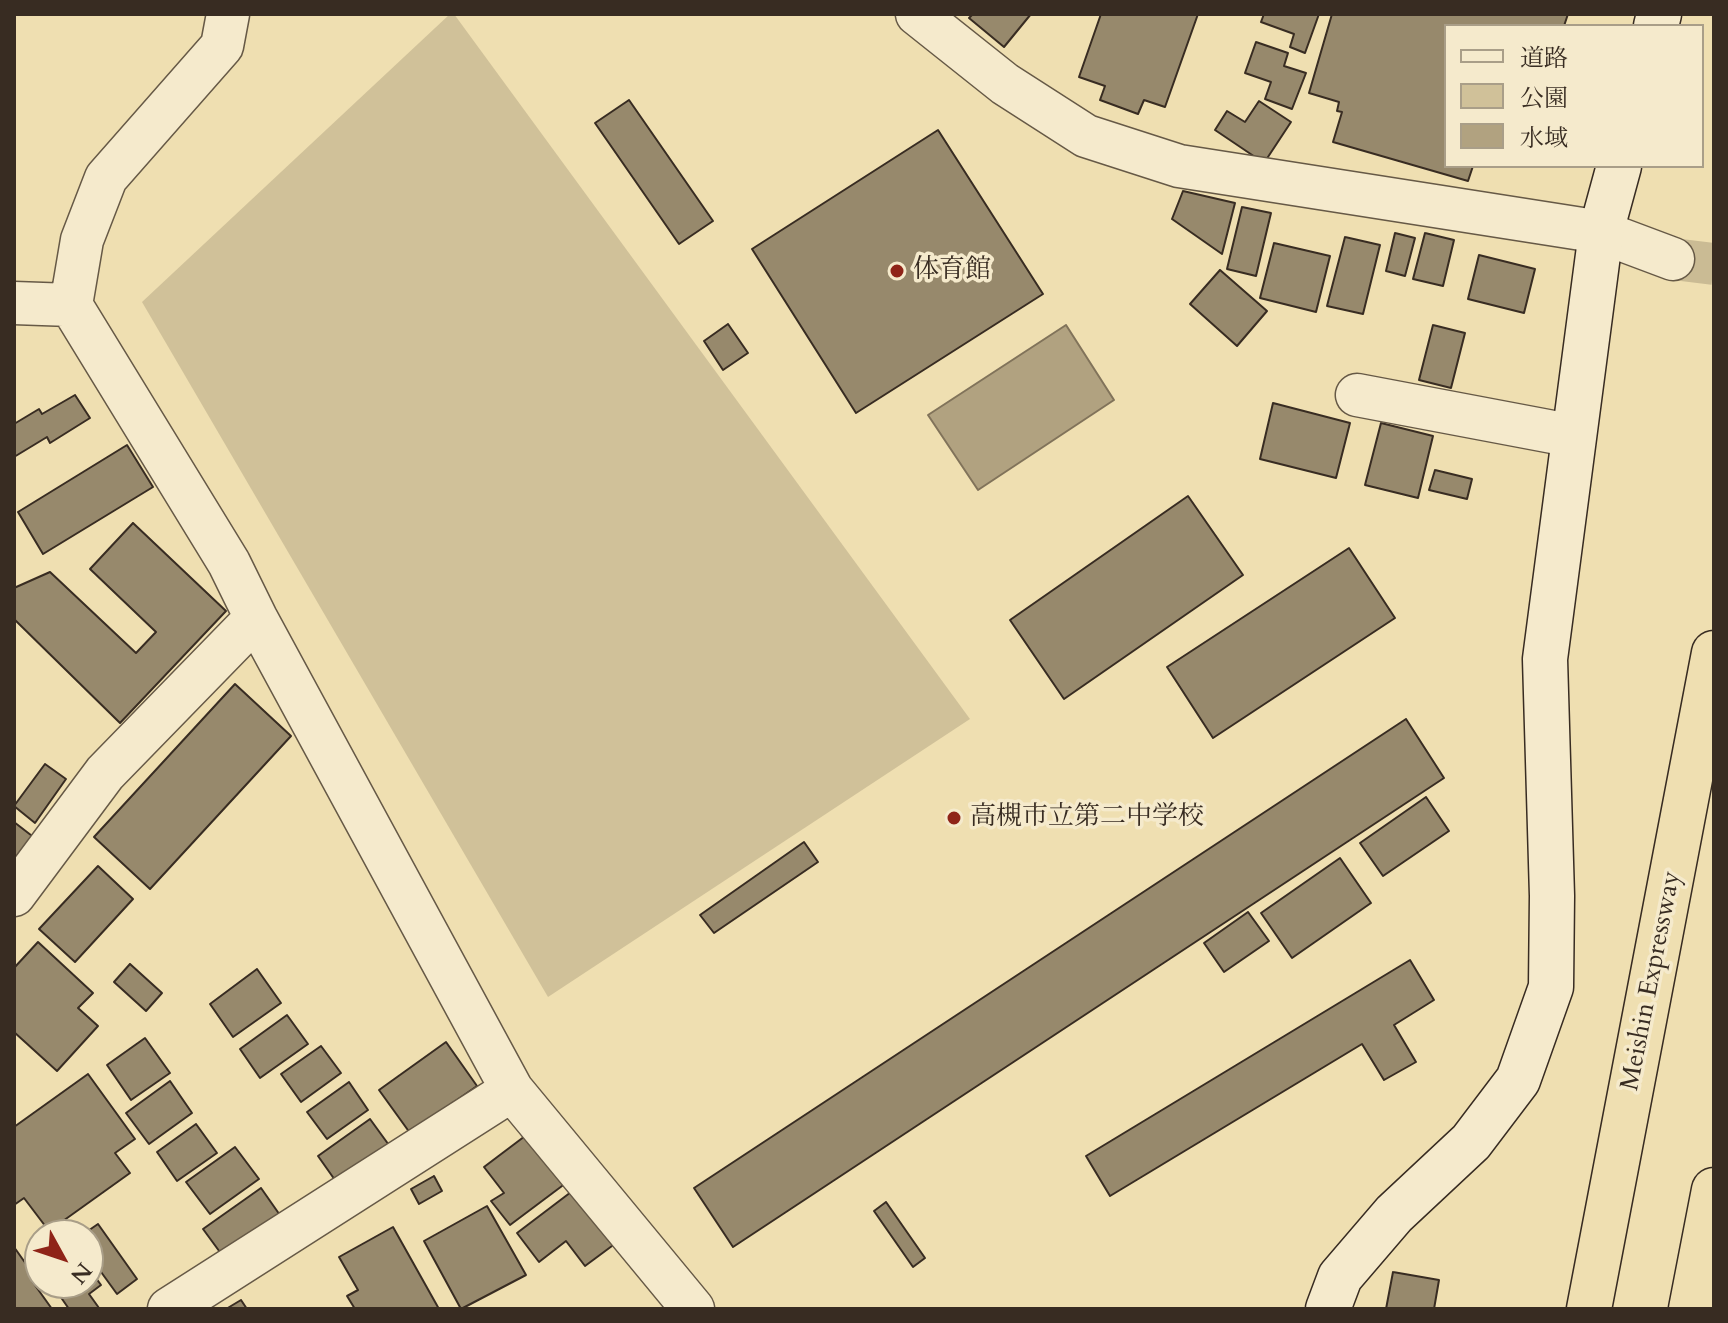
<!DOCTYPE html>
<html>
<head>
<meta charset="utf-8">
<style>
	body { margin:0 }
	#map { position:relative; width:1728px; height:1323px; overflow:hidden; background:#efdfb1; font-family:Cardo,"Noto Serif JP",serif }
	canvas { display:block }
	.frame { position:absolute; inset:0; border:16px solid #382c22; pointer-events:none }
	.legend { position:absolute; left:1444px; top:24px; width:260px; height:144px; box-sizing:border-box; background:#f5eacc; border:2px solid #a99e88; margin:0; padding:10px 14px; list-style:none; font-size:24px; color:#382c22 }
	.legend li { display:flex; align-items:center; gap:16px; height:40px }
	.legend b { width:40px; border:2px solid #a99e88 }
	.north { position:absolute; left:24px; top:1219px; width:80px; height:80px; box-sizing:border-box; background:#f5eacc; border:2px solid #a99e88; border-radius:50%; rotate:130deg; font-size:22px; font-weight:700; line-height:32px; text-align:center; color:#382c22 }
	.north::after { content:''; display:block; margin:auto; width:28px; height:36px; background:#8f2418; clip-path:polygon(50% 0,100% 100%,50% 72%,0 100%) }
</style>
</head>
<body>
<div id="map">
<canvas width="1728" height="1323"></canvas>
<div class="frame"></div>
<ul class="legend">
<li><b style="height:10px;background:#f5eacc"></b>道路</li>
<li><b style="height:22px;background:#d0c199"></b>公園</li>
<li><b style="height:22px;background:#b1a280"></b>水域</li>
</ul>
<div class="north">N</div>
</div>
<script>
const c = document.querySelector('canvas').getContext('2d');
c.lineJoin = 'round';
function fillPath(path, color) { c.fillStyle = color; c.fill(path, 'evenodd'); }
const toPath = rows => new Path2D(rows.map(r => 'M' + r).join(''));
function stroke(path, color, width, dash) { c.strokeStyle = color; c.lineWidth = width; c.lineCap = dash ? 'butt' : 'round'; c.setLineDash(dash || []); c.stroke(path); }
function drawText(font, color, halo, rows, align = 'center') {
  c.font = font + ' Cardo,"Noto Serif JP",serif'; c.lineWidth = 7; c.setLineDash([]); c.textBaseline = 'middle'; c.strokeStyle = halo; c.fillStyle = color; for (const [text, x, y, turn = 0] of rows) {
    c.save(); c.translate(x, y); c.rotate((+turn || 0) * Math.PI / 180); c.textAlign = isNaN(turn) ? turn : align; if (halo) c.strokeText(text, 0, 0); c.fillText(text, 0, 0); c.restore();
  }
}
fillPath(toPath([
	[450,14,454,14,970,719,548,997,142,302]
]), '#d0c199');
const water = toPath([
	[1066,325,1114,400,978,490,928,415,1066,325]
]);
fillPath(water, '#b1a280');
stroke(water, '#81735a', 2);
const building = toPath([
	[973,14,1031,14,1004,47,969,18,973,14],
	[1101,14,1198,14,1165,107,1144,100,1138,114,1100,100,1105,86,1079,77,1101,14],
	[1264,14,1319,14,1305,53,1290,47,1294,34,1261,22,1264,14],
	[1332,14,1568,14,1564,26,1446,26,1446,166,1473,166,1468,181,1333,142,1342,112,1337,111,1339,102,1309,93,1332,14],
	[1256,42,1288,53,1284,66,1306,73,1292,109,1265,99,1271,82,1245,73,1256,42],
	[629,100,713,221,679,244,595,123,629,100],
	[1259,101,1291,122,1264,163,1215,130,1227,111,1245,122,1259,101],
	[938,130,1043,294,856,413,752,249,938,130],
	[1183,191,1235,203,1222,254,1172,219,1183,191],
	[1242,207,1271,213,1256,276,1227,269,1242,207],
	[1395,233,1415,238,1405,276,1386,271,1395,233],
	[1425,233,1454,240,1443,286,1413,279,1425,233],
	[1345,237,1380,245,1363,314,1327,306,1345,237],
	[1274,243,1330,256,1316,312,1260,298,1274,243],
	[1479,255,1535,269,1524,313,1468,299,1479,255],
	[1220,270,1267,311,1237,346,1190,304,1220,270],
	[728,324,748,353,723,370,704,341,728,324],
	[1433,325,1465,333,1451,388,1419,380,1433,325],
	[75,395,90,418,50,443,47,437,14,457,14,424,39,409,42,414,75,395],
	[1273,403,1350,423,1336,478,1260,459,1273,403],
	[1381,423,1433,436,1418,498,1365,485,1381,423],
	[127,445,153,487,43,554,18,512,127,445],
	[1435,470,1472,479,1467,499,1429,490,1435,470],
	[1188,496,1243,575,1064,699,1010,620,1188,496],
	[133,523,226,611,120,723,14,619,14,588,50,572,136,653,156,632,90,569,133,523],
	[1349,548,1395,618,1213,738,1167,667,1349,548],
	[235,684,291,736,150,889,94,837,235,684],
	[1406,719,1444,778,733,1247,694,1188,1406,719],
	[45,764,66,779,35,823,14,806,45,764],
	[1426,797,1449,831,1383,876,1360,843,1426,797],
	[14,822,36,839,14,868,14,822],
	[804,842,818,862,714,933,700,915,804,842],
	[1340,858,1371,903,1292,958,1261,913,1340,858],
	[98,866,133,899,75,962,39,929,98,866],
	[1248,912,1269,941,1224,972,1204,943,1248,912],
	[38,942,93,993,78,1008,98,1026,57,1071,14,1032,14,968,38,942],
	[1410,960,1434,1000,1394,1025,1416,1062,1384,1080,1362,1044,1110,1196,1086,1156,1410,960],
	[130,964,162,993,146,1011,114,982,130,964],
	[257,969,281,1003,233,1037,210,1004,257,969],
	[287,1015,308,1044,260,1078,240,1049,287,1015],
	[145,1038,170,1073,131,1100,107,1065,145,1038],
	[446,1042,477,1086,410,1133,379,1090,446,1042],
	[321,1046,341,1073,301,1102,281,1074,321,1046],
	[88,1074,135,1139,115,1153,130,1173,49,1231,24,1198,14,1205,14,1127,88,1074],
	[170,1081,192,1113,149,1144,126,1113,170,1081],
	[349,1082,368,1110,327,1139,307,1112,349,1082],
	[370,1119,394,1152,342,1190,318,1156,370,1119],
	[196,1124,217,1153,177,1181,157,1152,196,1124],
	[533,1130,570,1180,510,1225,491,1201,504,1193,484,1167,533,1130],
	[235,1147,259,1179,210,1214,186,1182,235,1147],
	[434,1176,442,1191,419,1204,411,1189,434,1176],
	[261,1188,282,1218,225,1259,203,1229,261,1188],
	[575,1189,616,1243,585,1266,566,1241,539,1262,517,1233,575,1189],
	[886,1202,925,1258,913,1267,874,1211,886,1202],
	[487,1206,526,1275,461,1309,424,1241,487,1206],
	[98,1224,137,1279,117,1294,88,1254,88,1235,82,1235,98,1224],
	[393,1227,439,1309,355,1309,347,1296,358,1290,339,1257,393,1227],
	[14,1247,36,1278,32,1281,52,1309,14,1309,14,1247],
	[88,1267,101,1285,89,1294,99,1308,69,1309,51,1283,88,1283,88,1267],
	[1393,1272,1439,1280,1434,1309,1386,1309,1393,1272],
	[241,1300,247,1309,226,1309,241,1300]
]);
fillPath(building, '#97896c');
stroke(building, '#382c22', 2);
stroke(toPath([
	[1673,259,1714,264]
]), '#cabb94', 42, [42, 21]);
const street = toPath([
	[228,14,222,46,106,178,82,240,71,305,229,563,256,618,512,1090,693,1309],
	[917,14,1005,84,1086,136,1179,166,1601,232,1673,259],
	[14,303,71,305],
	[1357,395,1574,436],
	[14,895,105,773,256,618],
	[169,1309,512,1090]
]);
const secondary = toPath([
	[1656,26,1659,14],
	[1328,1309,1340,1277,1394,1214,1471,1142,1518,1080,1551,987,1552,896,1545,659,1601,232,1619,166]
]);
const highway = toPath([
	[1589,1309,1714,653],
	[1691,1309,1714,1190]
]);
stroke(street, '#665946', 45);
stroke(secondary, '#382c22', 47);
stroke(highway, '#382c22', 47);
stroke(street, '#f5eacc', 42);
stroke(secondary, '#f5eacc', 44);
stroke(highway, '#efdfb1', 44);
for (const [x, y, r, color] of [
	[897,271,8,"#8f2418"],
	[954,818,8,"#8f2418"]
]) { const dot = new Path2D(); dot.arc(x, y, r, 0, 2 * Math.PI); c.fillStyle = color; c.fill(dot); stroke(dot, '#f5eacc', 3); }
drawText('26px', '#382c22', '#f5eacc', [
	["体育館",913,271],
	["高槻市立第二中学校",970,818]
], 'left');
drawText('26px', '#382c22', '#f5eacc', [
	["Meishin Expressway",1652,981,-79]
]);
</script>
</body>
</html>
